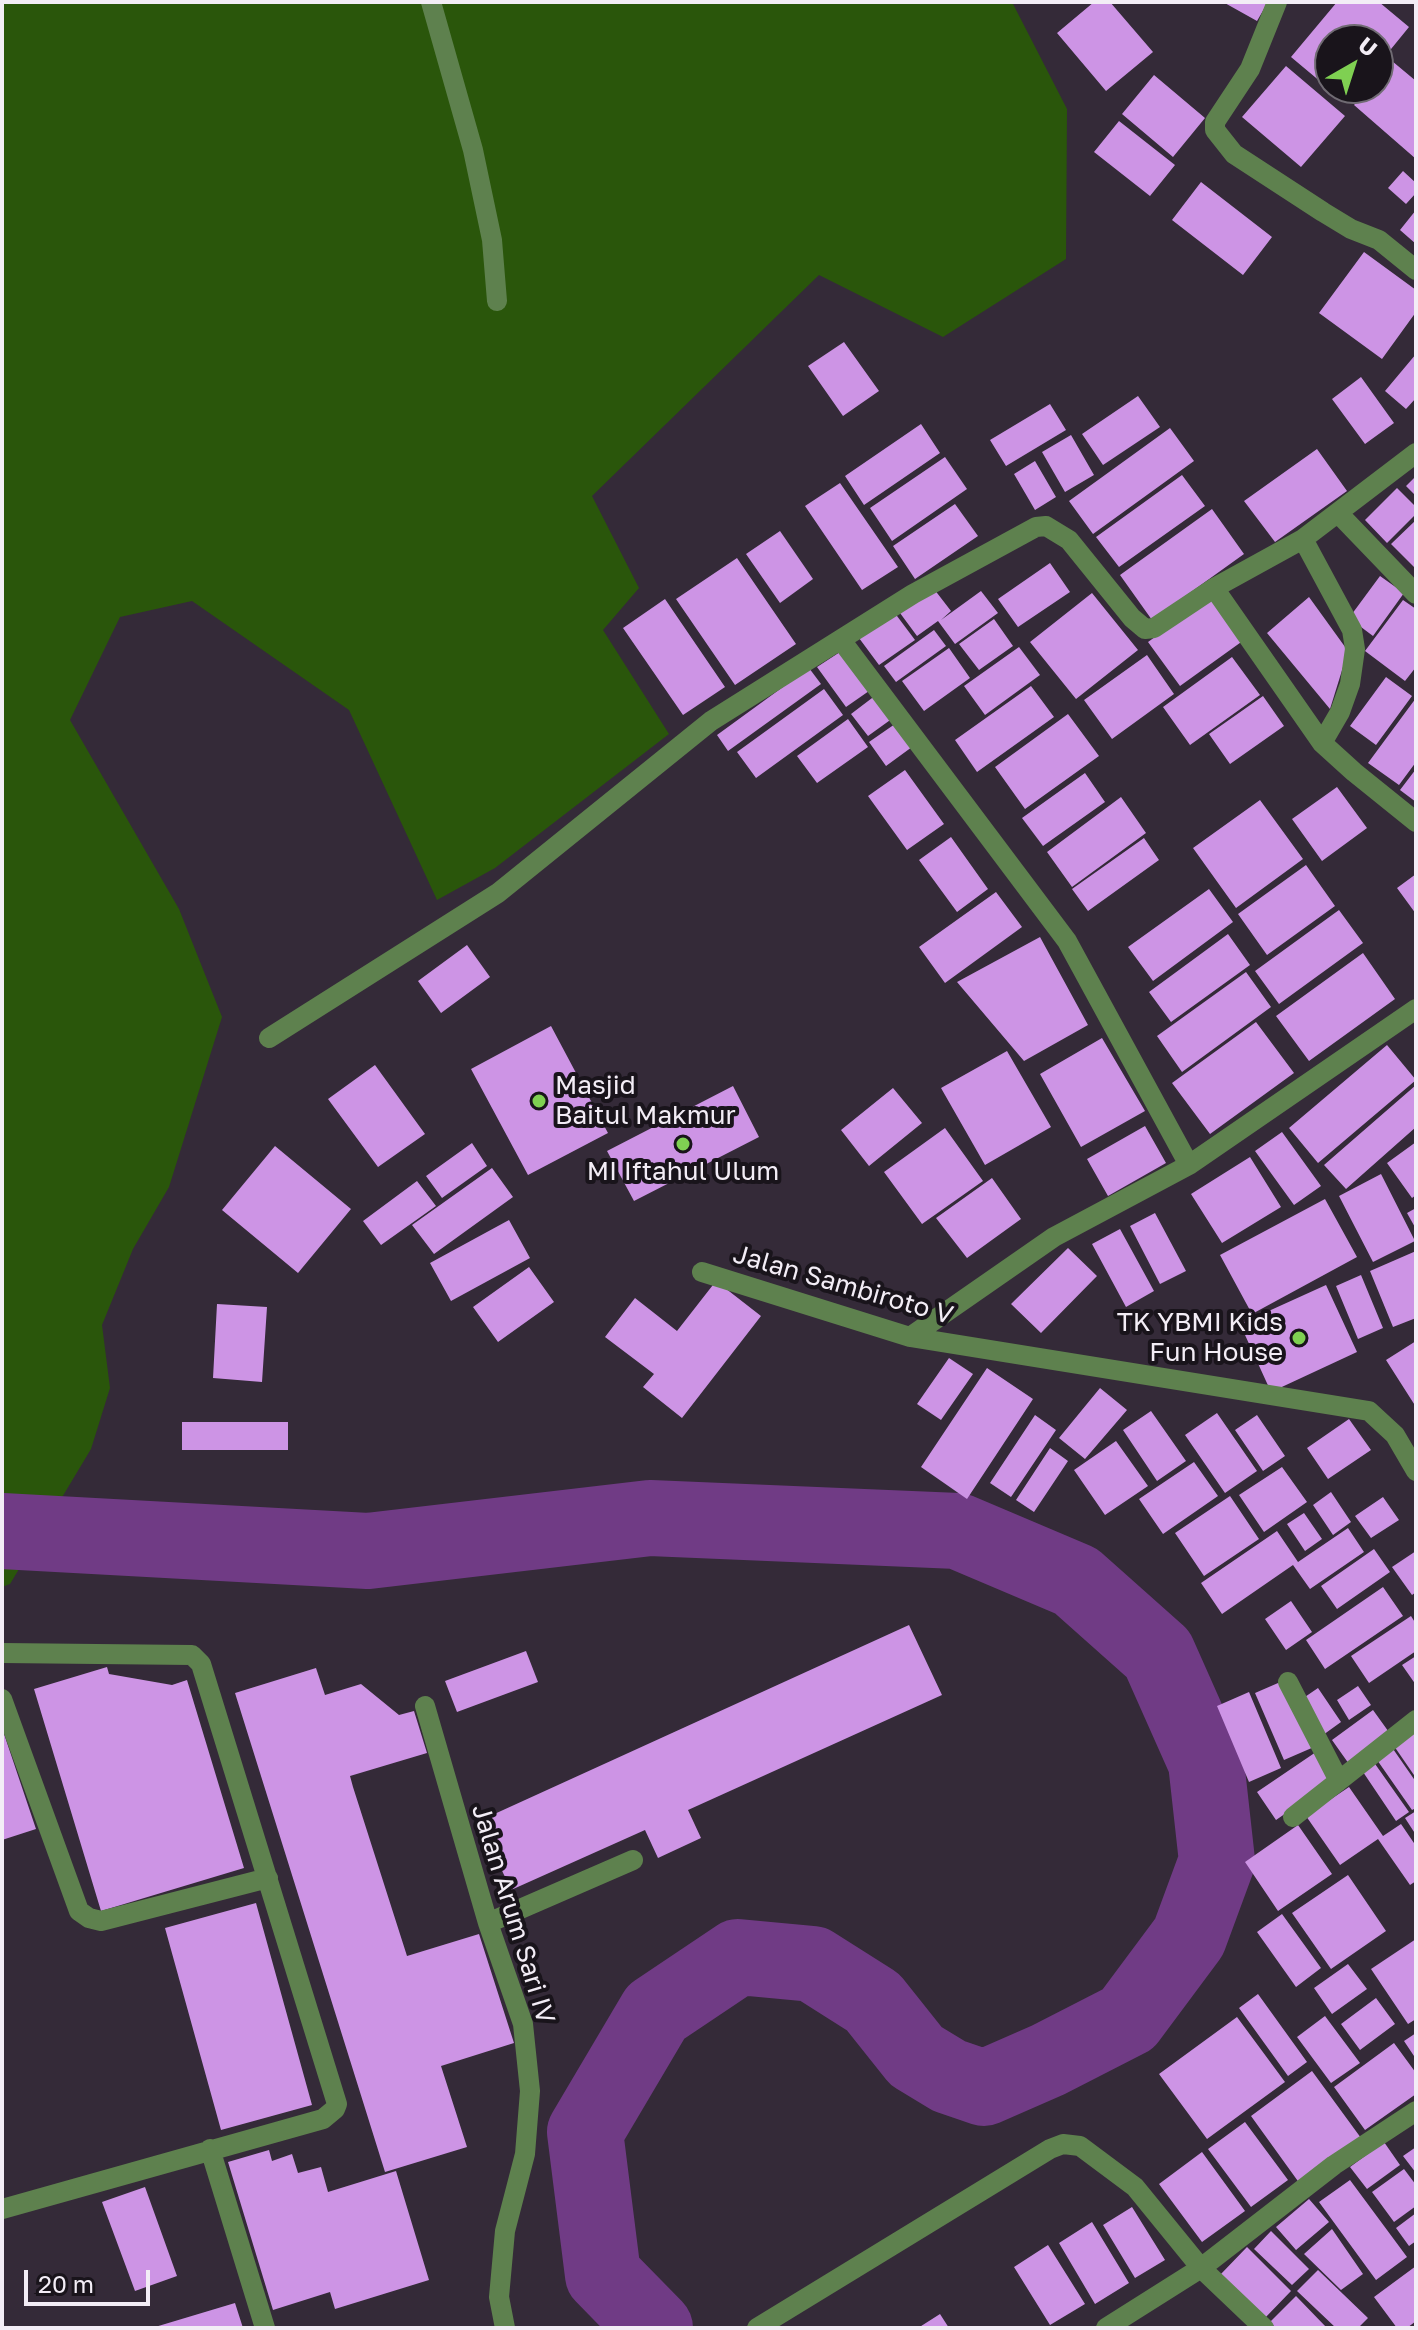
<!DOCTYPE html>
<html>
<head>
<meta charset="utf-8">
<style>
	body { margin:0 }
	#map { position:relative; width:1418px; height:2330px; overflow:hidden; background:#342a38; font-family:"Golos Text",sans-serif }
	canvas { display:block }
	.frame { position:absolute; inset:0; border:4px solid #f3edf6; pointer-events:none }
	.north { position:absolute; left:1314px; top:24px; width:80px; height:80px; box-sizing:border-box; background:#19141b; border:2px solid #706b73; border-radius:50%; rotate:39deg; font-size:22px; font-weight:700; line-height:32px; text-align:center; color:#f3edf6 }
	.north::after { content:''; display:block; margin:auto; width:28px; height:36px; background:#7fd052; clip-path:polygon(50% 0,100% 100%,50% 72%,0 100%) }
	.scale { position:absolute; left:24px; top:2270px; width:126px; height:36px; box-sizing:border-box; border:4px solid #f3edf6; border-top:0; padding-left:10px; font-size:24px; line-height:28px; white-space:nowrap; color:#f3edf6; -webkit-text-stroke:6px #19141b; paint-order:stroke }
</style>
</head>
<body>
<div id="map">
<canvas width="1418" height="2330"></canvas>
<div class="frame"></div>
<div class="north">U</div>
<div class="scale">20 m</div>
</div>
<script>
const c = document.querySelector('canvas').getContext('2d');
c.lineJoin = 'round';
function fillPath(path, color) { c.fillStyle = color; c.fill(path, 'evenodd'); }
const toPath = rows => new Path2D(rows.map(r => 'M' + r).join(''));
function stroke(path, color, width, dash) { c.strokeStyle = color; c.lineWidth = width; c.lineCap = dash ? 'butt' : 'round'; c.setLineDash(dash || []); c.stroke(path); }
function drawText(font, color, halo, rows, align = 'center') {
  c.font = font + ' "Golos Text",sans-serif'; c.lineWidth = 8; c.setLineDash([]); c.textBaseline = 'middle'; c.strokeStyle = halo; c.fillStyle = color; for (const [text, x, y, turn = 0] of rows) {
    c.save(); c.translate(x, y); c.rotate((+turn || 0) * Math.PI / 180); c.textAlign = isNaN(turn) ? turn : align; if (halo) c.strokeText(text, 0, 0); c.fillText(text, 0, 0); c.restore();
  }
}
fillPath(toPath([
	[2,2,1012,2,1067,109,1066,259,943,337,819,275,592,496,639,588,603,630,669,734,495,868,437,900,349,710,192,601,120,617,70,720,179,909,222,1017,169,1187,133,1249,102,1325,110,1388,91,1449,10,1584,2,1587]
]), '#2a560b');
stroke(toPath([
	[2,1531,368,1551,650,1518,958,1531,1076,1581,1158,1654,1206,1762,1217,1861,1189,1937,1128,2019,1048,2060,984,2088,949,2076,916,2056,873,2002,813,1964,738,1957,656,2012,585,2132,603,2275,655,2328]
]), '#703b85', 76);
fillPath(toPath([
	[1094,2,1110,2,1153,52,1106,91,1057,33],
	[1223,2,1268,2,1257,21],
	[1337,2,1379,2,1409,27,1378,65,1378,40,1330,40,1330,88,1359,88,1346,103,1291,57],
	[1392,61,1416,81,1416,159,1354,105,1369,88,1378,88,1378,77],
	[1286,66,1345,116,1301,167,1242,117],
	[1154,75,1205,118,1173,157,1122,114],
	[1119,121,1175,165,1150,196,1094,152],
	[1403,171,1416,183,1416,193,1406,204,1388,188],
	[1201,182,1272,237,1243,275,1172,220],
	[1416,210,1416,244,1400,230],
	[1364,252,1416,290,1416,312,1382,359,1319,313],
	[844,342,879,391,843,416,808,366],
	[1416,354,1416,398,1406,409,1385,391],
	[1361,377,1394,423,1365,444,1332,399],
	[1138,396,1160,427,1103,465,1082,434],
	[1050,404,1066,430,1006,466,990,440],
	[921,424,940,453,864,505,845,476],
	[1170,428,1194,461,1093,534,1069,501],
	[1071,435,1094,475,1065,492,1042,452],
	[1317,449,1347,491,1275,542,1244,501],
	[945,457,967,489,892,541,870,508],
	[1035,461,1056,497,1035,510,1014,474],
	[1182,475,1205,506,1119,567,1096,537],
	[1416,476,1416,496,1406,486],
	[840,483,898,567,862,590,805,506],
	[1397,488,1416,507,1416,514,1387,543,1365,520],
	[955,504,978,536,915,579,893,546],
	[1212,509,1244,554,1152,620,1120,575],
	[1416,520,1416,569,1391,544],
	[780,531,813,579,780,603,746,554],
	[737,558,796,644,735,685,676,599],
	[1050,563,1070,592,1018,627,998,599],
	[1380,576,1404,593,1373,636,1349,618],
	[934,589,951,611,941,620,981,591,998,613,955,644,938,621,917,636,900,613],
	[1092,593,1138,650,1076,699,1030,642],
	[1212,596,1244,640,1180,686,1148,642],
	[1309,597,1348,651,1330,709,1267,633],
	[665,599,725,687,683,715,623,628],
	[1403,600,1416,609,1416,667,1405,681,1365,651],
	[894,612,915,640,879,665,859,638],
	[994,619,1013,646,979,670,959,644],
	[934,630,946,646,896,682,884,666],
	[1019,647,1040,675,985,715,964,686],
	[949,648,970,678,924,711,902,681],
	[840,652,869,691,846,707,817,667],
	[1147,655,1174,694,1112,739,1084,700],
	[1232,657,1260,695,1190,745,1163,707],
	[809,668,821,684,728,751,717,735],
	[1386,677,1412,696,1376,745,1350,726],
	[1031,686,1054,717,977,772,955,740],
	[824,689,843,715,756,778,737,752],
	[876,695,893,718,868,736,851,714],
	[1263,696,1284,726,1230,764,1209,734],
	[1416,698,1416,762,1399,785,1368,763],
	[1068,714,1099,756,1025,809,995,767],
	[848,719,868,747,817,783,797,756],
	[895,724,912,747,886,766,869,742],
	[1416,769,1416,802,1400,790],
	[905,770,944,824,907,850,868,796],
	[1085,773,1105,802,1043,846,1022,818],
	[1337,787,1367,828,1322,861,1292,819],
	[1121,797,1146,833,1072,887,1047,852],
	[1260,800,1303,859,1236,908,1193,848],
	[951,837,988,889,957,912,919,860],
	[1144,838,1159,860,1088,911,1072,889],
	[1306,865,1335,906,1267,955,1238,914],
	[1416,874,1416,914,1397,888],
	[1209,889,1233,922,1153,981,1128,947],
	[996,892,1022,927,945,983,919,947],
	[1339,910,1363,943,1279,1004,1255,971],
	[1228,934,1250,965,1171,1022,1149,992],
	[1040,937,1088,1025,1024,1061,957,982],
	[467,945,490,977,441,1013,418,981],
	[1363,953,1395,999,1309,1061,1276,1016],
	[1246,972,1271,1007,1182,1072,1157,1036],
	[1256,1022,1294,1073,1210,1134,1172,1083],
	[551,1026,608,1133,528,1175,471,1069],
	[1102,1038,1145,1111,1081,1147,1040,1074],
	[1387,1045,1416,1080,1318,1163,1289,1128],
	[1007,1051,1051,1127,985,1165,941,1088],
	[375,1065,425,1134,378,1167,328,1099],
	[1416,1085,1416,1127,1346,1189,1324,1165],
	[733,1086,759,1137,634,1201,607,1151],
	[893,1088,922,1123,869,1166,841,1130],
	[1145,1126,1166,1163,1108,1196,1087,1159],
	[945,1128,983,1181,922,1224,884,1172],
	[1282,1132,1321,1186,1294,1205,1255,1151],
	[1416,1142,1416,1195,1412,1198,1387,1163],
	[472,1143,487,1166,442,1198,426,1176],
	[275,1146,351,1209,298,1273,222,1210],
	[1250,1157,1281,1207,1222,1243,1191,1194],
	[492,1168,513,1197,434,1254,412,1225],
	[1381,1174,1415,1241,1373,1262,1339,1196],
	[992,1178,1021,1219,967,1258,936,1218],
	[417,1181,436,1206,381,1245,363,1221],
	[1325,1199,1357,1257,1252,1314,1220,1255],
	[1416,1208,1416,1229,1407,1213],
	[1155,1213,1186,1271,1160,1284,1130,1226],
	[509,1220,530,1258,451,1301,430,1263],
	[1120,1229,1154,1291,1126,1307,1092,1244],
	[1068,1248,1097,1276,1041,1333,1011,1304],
	[1416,1251,1416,1318,1393,1327,1370,1271],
	[529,1267,554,1302,498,1342,473,1307],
	[1361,1275,1383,1328,1358,1339,1336,1286],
	[716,1281,761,1316,682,1418,643,1387,654,1374,605,1337,635,1298,677,1331],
	[1326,1285,1357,1352,1271,1392,1240,1324],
	[217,1304,267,1307,262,1382,213,1378],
	[1416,1341,1416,1407,1386,1360],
	[949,1358,973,1374,941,1420,917,1404],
	[987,1368,1033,1399,967,1499,921,1467],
	[1100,1388,1127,1410,1085,1459,1059,1438],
	[1151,1411,1186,1461,1157,1481,1123,1430],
	[1217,1413,1257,1471,1225,1493,1185,1435],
	[1035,1415,1056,1430,1011,1497,990,1483],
	[1257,1415,1285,1456,1263,1471,1235,1430],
	[1349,1419,1371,1450,1328,1479,1307,1448],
	[182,1422,288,1422,288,1450,182,1450],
	[1116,1441,1148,1486,1105,1515,1074,1470],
	[1050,1448,1068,1461,1034,1512,1016,1500],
	[1194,1462,1218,1496,1163,1534,1139,1499],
	[1282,1467,1307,1502,1264,1532,1239,1495],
	[1331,1492,1351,1522,1333,1535,1313,1505],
	[1230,1496,1259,1539,1204,1576,1175,1533],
	[1383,1497,1399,1520,1371,1538,1355,1516],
	[1304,1513,1322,1539,1305,1551,1287,1524],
	[1348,1528,1364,1552,1310,1589,1293,1565,1222,1614,1201,1583,1277,1531,1298,1562],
	[1374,1549,1390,1572,1337,1609,1321,1586],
	[1416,1551,1416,1592,1412,1595,1392,1567],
	[1383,1587,1403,1616,1325,1669,1306,1640],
	[1291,1601,1312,1632,1286,1650,1265,1619],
	[1411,1616,1416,1624,1416,1651,1369,1683,1351,1656],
	[909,1625,942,1695,688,1810,701,1838,658,1858,645,1830,511,1890,479,1821],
	[526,1651,538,1682,457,1712,445,1681],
	[1416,1656,1416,1685,1402,1665],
	[107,1667,109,1674,172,1685,187,1680,244,1868,101,1911,34,1689],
	[316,1668,325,1695,361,1684,399,1715,414,1711,427,1753,350,1776,353,1787,407,1956,479,1934,514,2043,441,2066,467,2147,385,2172,235,1693],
	[1285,1680,1314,1747,1284,1760,1255,1693],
	[1358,1686,1371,1705,1349,1720,1337,1700],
	[1318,1688,1341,1722,1323,1735,1299,1701],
	[1249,1692,1281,1768,1249,1782,1217,1706],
	[1373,1710,1391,1735,1349,1764,1332,1740],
	[2,1728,36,1829,2,1840],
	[1414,1732,1416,1734,1416,1778,1394,1746],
	[1391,1746,1416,1782,1416,1808,1412,1810,1375,1757],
	[1316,1752,1334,1780,1276,1820,1257,1792],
	[1373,1761,1409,1812,1396,1821,1361,1769],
	[1349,1787,1383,1836,1401,1824,1416,1846,1416,1881,1410,1885,1378,1839,1340,1865,1306,1816],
	[1416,1811,1416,1835,1405,1818],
	[1298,1825,1332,1874,1278,1911,1245,1862],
	[1348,1875,1386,1931,1331,1969,1292,1913],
	[256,1903,312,2105,221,2130,165,1928],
	[1282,1914,1321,1968,1296,1987,1257,1932],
	[1416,1939,1416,2019,1408,2024,1371,1969],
	[1348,1964,1367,1989,1332,2014,1314,1988],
	[1258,1994,1307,2062,1288,2076,1239,2008],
	[1376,1998,1395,2024,1360,2050,1341,2024],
	[1325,2016,1360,2063,1331,2083,1297,2037],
	[1237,2017,1285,2082,1207,2139,1159,2074],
	[1416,2033,1416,2059,1404,2041],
	[1394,2043,1416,2073,1416,2094,1365,2130,1334,2087],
	[1312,2071,1361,2138,1300,2184,1251,2116],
	[1245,2122,1288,2180,1251,2207,1208,2149],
	[1384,2142,1400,2165,1367,2189,1350,2167],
	[1416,2147,1416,2173,1403,2156],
	[269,2150,272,2161,292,2154,298,2173,321,2167,328,2192,396,2171,429,2280,335,2309,330,2292,273,2310,228,2162],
	[1202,2152,1245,2211,1202,2242,1159,2184],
	[1404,2169,1416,2185,1416,2206,1394,2222,1372,2192],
	[1350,2180,1407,2257,1376,2280,1319,2202],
	[145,2187,177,2276,135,2291,102,2202],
	[1309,2199,1329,2222,1296,2250,1276,2227],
	[1132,2207,1165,2260,1135,2278,1103,2225],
	[1416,2213,1416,2241,1409,2246,1396,2228],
	[1092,2222,1129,2283,1095,2304,1059,2243],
	[1332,2229,1363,2274,1341,2290,1304,2254],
	[1271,2231,1309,2269,1292,2285,1254,2249],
	[1048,2245,1085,2304,1050,2325,1014,2267],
	[1247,2247,1291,2291,1264,2319,1220,2275],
	[1416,2266,1416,2321,1407,2328,1397,2328,1374,2297],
	[1318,2270,1368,2318,1358,2328,1336,2328,1297,2291],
	[1296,2296,1327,2328,1276,2328,1270,2322],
	[235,2303,243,2328,155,2328,155,2327],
	[940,2314,949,2328,918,2328]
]), '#cd94e5');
stroke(toPath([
	[431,2,473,150,492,240,497,301],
	[1277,2,1250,69,1215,122,1215,130,1234,154,1323,212,1351,229,1379,240,1416,270],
	[1339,514,1416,594],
	[1303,539,1352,630,1355,649,1350,684,1340,712,1322,743],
	[1214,588,1322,743,1354,772,1416,822],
	[841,640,1067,941,1189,1165],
	[269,1038,498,893,711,721,913,594,1036,527,1046,526,1069,540,1132,618,1145,629,1154,628,1214,588,1303,539,1416,453],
	[702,1272,910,1337,1369,1411,1395,1435,1416,1471],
	[910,1337,1054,1237,1189,1165,1416,1009],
	[2,1653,192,1655,201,1664,337,2104,335,2109,323,2119,2,2209],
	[1288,1682,1339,1781],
	[2,1699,79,1911,89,1918,101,1921,268,1878],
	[425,1706,488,1923,523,2024,530,2091,525,2154,505,2231,499,2297,505,2328],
	[1293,1817,1416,1720],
	[488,1923,633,1860],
	[210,2149,265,2328],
	[757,2328,1050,2149,1063,2144,1080,2146,1135,2187,1201,2268,1264,2328],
	[1106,2328,1201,2268,1334,2165,1416,2111]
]), '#5e814e', 20);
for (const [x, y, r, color] of [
	[539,1101,8,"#7fd052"],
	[683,1144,8,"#7fd052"],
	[1299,1338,8,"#7fd052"]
]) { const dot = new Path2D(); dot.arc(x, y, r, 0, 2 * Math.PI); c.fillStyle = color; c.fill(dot); stroke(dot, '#19141b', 3); }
drawText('26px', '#f3edf6', '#19141b', [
	["Masjid",555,1086],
	["Baitul Makmur",555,1116],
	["MI Iftahul Ulum",683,1172,"center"],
	["TK YBMI Kids",1283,1323,"right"],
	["Fun House",1283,1353,"right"]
], 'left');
drawText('26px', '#f3edf6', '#19141b', [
	["Jalan Sambiroto V",843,1285,16],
	["Jalan Arum Sari IV",513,1914,73]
]);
</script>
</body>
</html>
